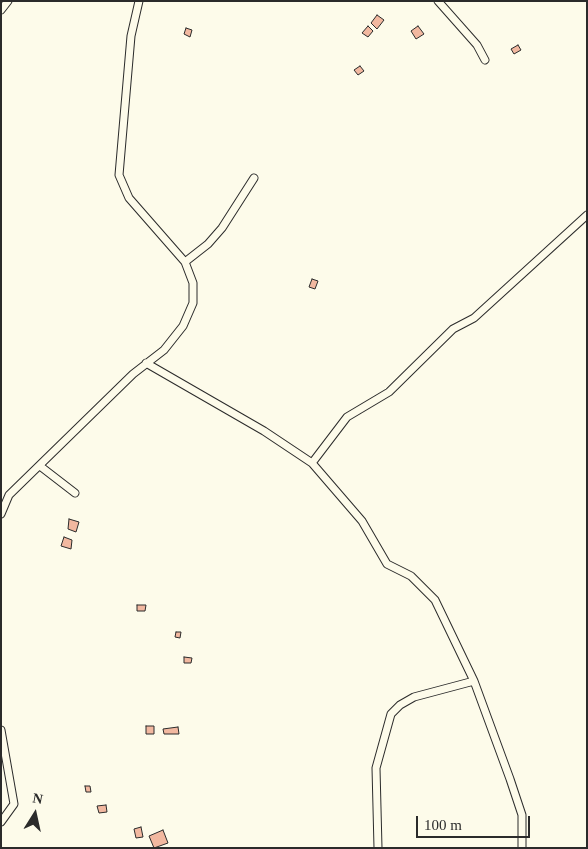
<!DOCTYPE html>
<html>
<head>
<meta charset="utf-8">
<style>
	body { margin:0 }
	#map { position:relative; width:588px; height:849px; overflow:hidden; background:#fdfbea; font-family:Georgia,serif }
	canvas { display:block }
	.frame { position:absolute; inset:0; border:2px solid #2b2b2b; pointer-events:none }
	.north { position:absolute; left:10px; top:789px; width:50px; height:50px; -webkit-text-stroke:4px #fdfbea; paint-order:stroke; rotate:10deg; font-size:14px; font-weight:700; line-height:20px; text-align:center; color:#2b2b2b }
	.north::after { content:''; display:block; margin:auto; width:18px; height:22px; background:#2b2b2b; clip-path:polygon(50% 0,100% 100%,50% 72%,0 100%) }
	.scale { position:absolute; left:416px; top:816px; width:114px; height:22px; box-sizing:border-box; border:2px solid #2b2b2b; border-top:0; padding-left:6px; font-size:15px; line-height:18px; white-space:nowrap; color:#2b2b2b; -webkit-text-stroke:4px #fdfbea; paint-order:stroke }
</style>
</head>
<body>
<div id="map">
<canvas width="588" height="849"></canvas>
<div class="frame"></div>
<div class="north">N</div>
<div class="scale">100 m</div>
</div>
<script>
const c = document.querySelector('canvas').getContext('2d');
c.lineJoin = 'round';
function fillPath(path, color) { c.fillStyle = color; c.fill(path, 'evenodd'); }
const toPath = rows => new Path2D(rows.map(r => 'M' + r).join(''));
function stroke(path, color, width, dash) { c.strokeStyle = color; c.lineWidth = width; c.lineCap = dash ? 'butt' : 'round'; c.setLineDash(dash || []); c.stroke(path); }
const building = toPath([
	[377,15,384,20,377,29,371,23,377,15],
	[368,26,373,31,368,37,362,33,368,26],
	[418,26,424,34,416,39,411,31,418,26],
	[186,28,192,30,190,37,184,34,186,28],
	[518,45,521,50,514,54,511,49,518,45],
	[360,66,364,71,358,75,354,70,360,66],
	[312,279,318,281,315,289,309,287,312,279],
	[69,519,79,522,76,532,68,529,69,519],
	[64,537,72,540,71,549,61,546,64,537],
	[137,605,146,605,145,611,137,611,137,605],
	[176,632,181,632,180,638,175,637,176,632],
	[184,657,192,658,191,663,184,663,184,657],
	[146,726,154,726,154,734,146,734,146,726],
	[178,727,179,734,164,734,163,729,178,727],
	[85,786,90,786,91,792,86,792,85,786],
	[106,805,107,812,99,813,97,806,106,805],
	[141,827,143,837,136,838,134,829,141,827],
	[163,830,168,843,154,848,149,836,163,830]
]);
fillPath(building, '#f2b8a0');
stroke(building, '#2b2b2b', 1);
const minor = toPath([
	[438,1,477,45,485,60],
	[1,10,8,1],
	[185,262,208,244,222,228,254,178],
	[146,363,264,431,312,463,362,521,387,564,411,576,435,600,474,681,510,779,522,815,522,848],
	[312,463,347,417,389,392,453,329,474,318,587,215],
	[40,466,75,493],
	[1,514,9,495,133,374,164,350,183,326,193,303,193,283,185,262,129,198,119,175,131,36,139,1],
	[1,730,14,804,1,822],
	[378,848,376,768,391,714,400,705,414,697,474,681]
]);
stroke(minor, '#2b2b2b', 9);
stroke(minor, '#fdfbea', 7);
</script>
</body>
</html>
